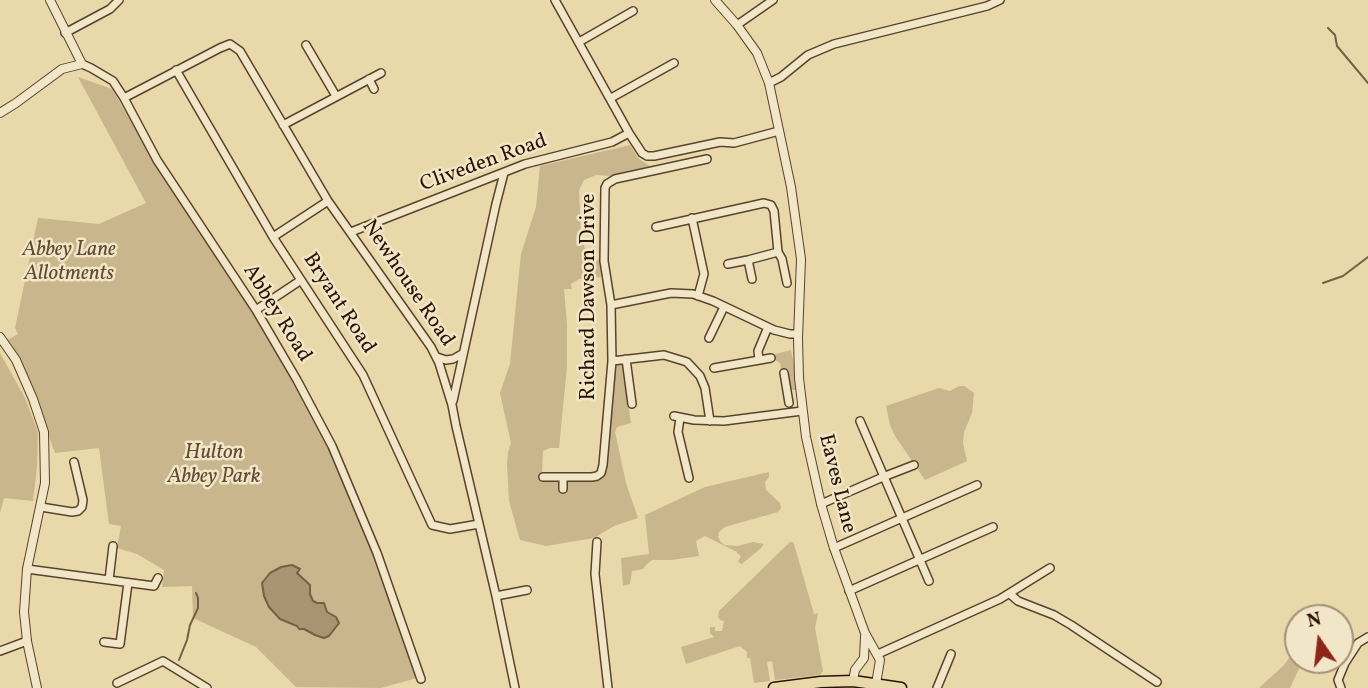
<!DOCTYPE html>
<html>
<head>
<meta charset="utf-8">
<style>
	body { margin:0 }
	#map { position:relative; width:1368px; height:688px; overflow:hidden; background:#e9d8a9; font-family:Vollkorn,serif }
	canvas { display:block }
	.north { position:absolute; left:1284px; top:604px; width:70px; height:70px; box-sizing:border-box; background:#f1e6c7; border:2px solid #a29178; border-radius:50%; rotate:346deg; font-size:19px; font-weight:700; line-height:28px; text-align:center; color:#2b1101 }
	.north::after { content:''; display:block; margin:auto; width:24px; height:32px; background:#8f2418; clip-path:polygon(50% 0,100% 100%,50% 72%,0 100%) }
</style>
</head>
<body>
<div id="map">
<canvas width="1368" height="688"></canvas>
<div class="north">N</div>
</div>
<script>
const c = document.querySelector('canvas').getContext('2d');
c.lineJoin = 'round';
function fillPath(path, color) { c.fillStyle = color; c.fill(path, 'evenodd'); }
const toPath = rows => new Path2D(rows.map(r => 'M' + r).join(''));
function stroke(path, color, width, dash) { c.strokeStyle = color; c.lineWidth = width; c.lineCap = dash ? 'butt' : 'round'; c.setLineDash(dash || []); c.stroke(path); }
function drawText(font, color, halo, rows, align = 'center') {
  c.font = font + ' Vollkorn,serif'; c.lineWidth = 5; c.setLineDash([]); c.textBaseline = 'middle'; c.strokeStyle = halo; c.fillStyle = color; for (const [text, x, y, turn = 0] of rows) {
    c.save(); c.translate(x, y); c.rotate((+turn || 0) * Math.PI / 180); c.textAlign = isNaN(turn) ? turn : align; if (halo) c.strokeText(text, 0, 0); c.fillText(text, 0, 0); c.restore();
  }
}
fillPath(toPath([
	[78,77,112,89,155,162,254,311,294,381,330,448,374,553,417,678,381,688,296,687,256,647,193,618,192,586,162,587,164,570,137,554,117,548,121,526,109,524,99,448,55,453,21,361,5,341,18,334,15,328,38,218,99,224,146,203],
	[630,145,638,158,652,168,612,176,596,175,584,180,579,190,581,236,585,249,584,260,600,260,601,277,579,279,571,284,572,289,564,289,567,324,567,367,559,448,550,448,543,451,542,472,540,474,540,479,558,481,560,485,559,492,565,493,567,483,570,481,596,480,604,474,615,369,616,365,622,364,625,367,631,402,629,410,631,423,617,427,615,432,626,483,638,518,614,526,594,538,546,546,520,540,509,501,507,465,508,452,511,443,500,393,510,364,521,254,536,207,540,166],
	[791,350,794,365,797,390,793,390,791,389,782,373,780,363,774,359,772,355],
	[0,353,25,398,38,432,37,467,33,501,4,498,0,513],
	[959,386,964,386,974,393,972,413,964,432,963,443,967,461,925,480,895,436,890,425,886,406,939,388,950,391],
	[769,472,769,477,765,482,766,490,780,503,781,508,778,512,725,527,719,532,718,537,721,542,725,545,737,546,753,542,764,544,761,548,742,564,738,562,741,556,737,553,737,552,705,536,696,541,699,556,671,560,652,560,646,565,643,569,632,571,630,584,623,586,621,558,649,554,645,515,705,487],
	[790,542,793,542,794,544,814,614,818,613,815,628,823,671,820,675,775,680,772,661,767,662,770,681,754,683,750,658,747,658,747,652,740,646,686,664,681,647,714,637,710,633,710,627,715,627,715,631,722,631,724,621,720,620,718,617,719,611],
	[1298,647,1298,660,1303,660,1290,688,1259,688,1283,666]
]), '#c9b68c');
const water = toPath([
	[292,565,300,569,297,573,310,585,310,594,313,601,317,603,324,603,327,612,336,617,339,623,329,636,324,638,315,635,304,629,299,629,297,626,280,619,269,607,264,596,262,583,270,573,281,567,292,565]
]);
fillPath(water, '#a89470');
stroke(water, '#766044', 2);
stroke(toPath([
	[1328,28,1335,35,1337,46,1368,83],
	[1323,283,1343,276,1368,257],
	[179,660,187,640,190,625,198,608,198,598,196,593]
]), '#766044', 2);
const minor = toPath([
	[555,0,629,133,642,153,647,156,654,156,720,142,734,143,779,131],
	[737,25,773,0],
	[65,33,110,9,119,0],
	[579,42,633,11],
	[306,45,336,96],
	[82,64,91,68,113,81,124,98,157,160,256,310,297,380,332,446,377,553,421,679],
	[176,70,273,237,363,375,432,525,450,529,479,524],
	[369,79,374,89],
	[769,83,781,77,808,55,834,44,987,6,1000,0],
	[124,98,220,48,230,44,240,51,328,201,431,347,439,363,452,405,456,426,496,596,515,688],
	[611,98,674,63],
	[283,125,381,73],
	[692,218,704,274,698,296],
	[656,227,764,203,771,205,774,211,778,252,782,259,787,283],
	[351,232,525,164,612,142,629,133],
	[273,237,328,201],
	[748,260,752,279],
	[728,264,748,260,778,252],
	[611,305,671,293,693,294,713,301,774,330,790,334,798,334],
	[256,310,301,280],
	[709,338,724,307],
	[437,357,446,360,453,359,462,354],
	[626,359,632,404],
	[759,360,758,351,768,327],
	[612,361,664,355,687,362,700,376,705,388,710,421],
	[714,368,771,358],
	[784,373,789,403],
	[453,401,496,204,504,173],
	[674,416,694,420,724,421,802,411],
	[680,418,678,432,689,478],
	[860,421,929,581],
	[543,477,592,477,597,476,601,473,603,465,612,361,611,305,604,261,605,188,607,184,615,179,707,159],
	[563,489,563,477],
	[821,504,883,477,914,465],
	[41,507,72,512,78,511,82,507,83,500,74,462],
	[597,542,595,574,608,688],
	[834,548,977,485],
	[27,569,154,586,158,578],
	[109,580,113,546],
	[849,591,993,527],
	[1010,594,1018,601,1054,615,1071,625,1157,682],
	[496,596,527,590],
	[104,642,120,644,128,583],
	[0,651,27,641],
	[878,654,1000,599,1050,568],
	[117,683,163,661,207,688],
	[937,688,951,654],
	[1341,688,1338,680,1345,663,1358,643,1368,637]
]);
const tertiary = toPath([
	[715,0,737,25,757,53,769,83,791,187,801,259,798,338,799,378,806,437,821,504,834,548,865,633,880,660,876,684],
	[0,113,16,103,62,69,82,64,50,0],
	[0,337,16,360,33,399,44,432,45,483,27,569,24,612,27,641,37,688],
	[853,681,855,670,864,658,865,636]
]);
const trunk = toPath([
	[774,688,821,682,853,681,901,688]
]);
stroke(minor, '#5a432b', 10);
stroke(tertiary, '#5a432b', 10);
stroke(trunk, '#2b1101', 13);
stroke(minor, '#f1e6c7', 7);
stroke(tertiary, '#f1e6c7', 8);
stroke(trunk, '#e9d8a9', 10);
drawText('21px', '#2b1101', '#f1e6c7', [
	["Cliveden Road",484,164,-20],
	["Newhouse Road",407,284,56],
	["Richard Dawson Drive",590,297,-90],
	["Bryant Road",338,304,57],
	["Abbey Road",276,314,58],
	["Eaves Lane",836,484,76]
]);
drawText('italic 21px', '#624b32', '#f1e6c7', [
	["Abbey Lane",69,251],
	["Allotments",69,275],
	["Hulton",214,454],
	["Abbey Park",214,478]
]);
</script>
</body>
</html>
